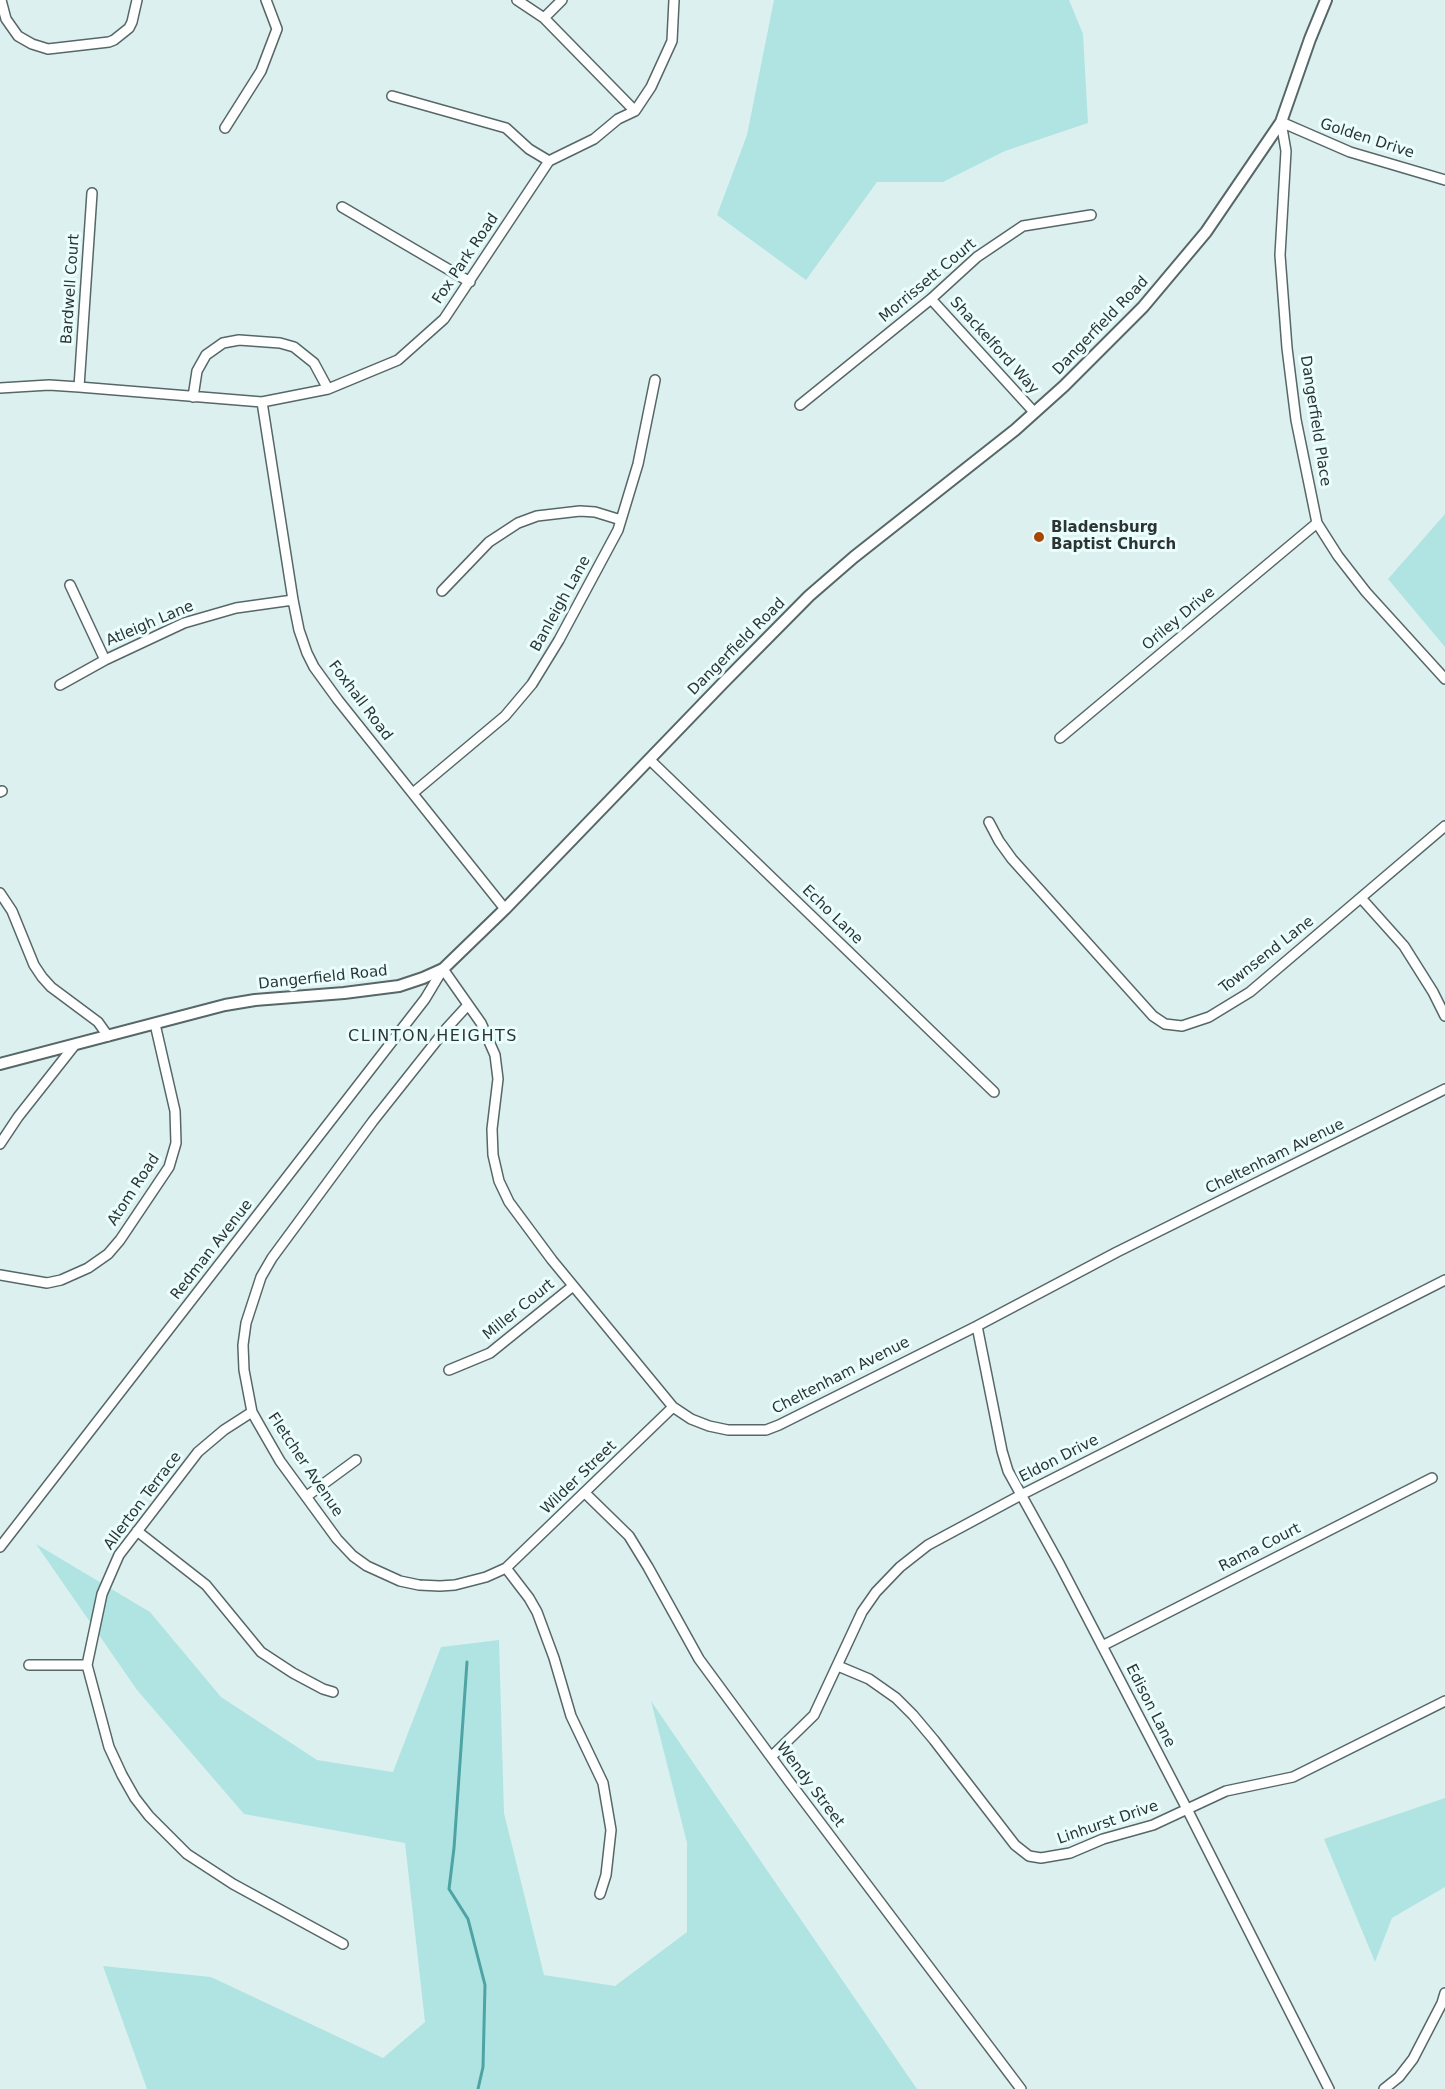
<!DOCTYPE html>
<html>
<head>
<meta charset="utf-8">
<style>
	body { margin:0 }
	canvas { display:block; background:#ddf0f0 }
</style>
</head>
<body>
<canvas width="1445" height="2089"></canvas>
<script>
const c = document.querySelector('canvas').getContext('2d');
c.lineJoin = 'round';
function fillPath(path, color) { c.fillStyle = color; c.fill(path, 'evenodd'); }
const toPath = rows => new Path2D(rows.map(r => 'M' + r).join(''));
function stroke(path, color, width, dash) { c.strokeStyle = color; c.lineWidth = width; c.lineCap = dash ? 'butt' : 'round'; c.setLineDash(dash || []); c.stroke(path); }
function drawText(font, color, halo, rows, align = 'center') {
  c.font = font + ' "DejaVu Sans",sans-serif'; c.lineWidth = 6; c.setLineDash([]); c.textBaseline = 'middle'; c.strokeStyle = halo; c.fillStyle = color; for (const [text, x, y, turn = 0] of rows) {
    c.save(); c.translate(x, y); c.rotate((+turn || 0) * Math.PI / 180); c.textAlign = isNaN(turn) ? turn : align; if (halo) c.strokeText(text, 0, 0); c.fillText(text, 0, 0); c.restore();
  }
}
fillPath(toPath([
	[774,0,1069,0,1083,34,1088,123,1005,151,943,182,877,182,806,280,717,215,747,135],
	[1445,514,1445,647,1388,579],
	[36,1544,150,1612,221,1697,317,1760,393,1772,441,1647,499,1640,504,1813,544,1975,615,1986,687,1932,687,1843,651,1701,917,2089,147,2089,103,1966,211,1977,383,2058,425,2022,405,1843,244,1814,137,1690],
	[1445,1798,1445,1887,1392,1918,1375,1962,1324,1839]
]), '#b0e4e3');
stroke(toPath([
	[467,1662,454,1848,449,1889,468,1919,485,1985,483,2067,478,2089]
]), '#4ea3a4', 3);
const minor = toPath([
	[1,0,6,19,18,36,32,44,48,49,109,42,114,40,129,28,132,22,137,0],
	[517,0,544,18,635,111],
	[544,18,562,0],
	[392,96,506,128,529,149,549,161],
	[1281,122,1286,151,1280,255,1287,348,1296,420,1317,523,1338,556,1366,592,1445,679],
	[1281,122,1350,152,1445,180],
	[225,128,261,71,277,29,266,0],
	[342,207,470,282],
	[931,299,1034,412],
	[79,387,92,193],
	[0,388,49,385,79,387,262,402,328,389,398,360,444,319,549,161,594,139,618,119,635,111,651,87,672,41,674,0],
	[193,397,197,371,206,355,223,343,239,340,280,343,294,347,314,363,328,389],
	[262,402,293,600,299,630,307,653,314,667,338,700,505,909],
	[800,405,931,299,977,257,1023,226,1091,215],
	[70,585,105,660],
	[442,591,489,542,518,523,537,516,580,511,595,512,621,520],
	[60,685,105,660,184,623,236,608,293,600],
	[1060,738,1317,523],
	[650,760,994,1092],
	[0,792,2,791],
	[413,793,505,716,532,684,559,640,618,530,638,464,655,380],
	[989,822,999,841,1012,859,1153,1016,1165,1024,1182,1026,1209,1017,1250,992,1445,826],
	[0,893,12,911,34,965,42,977,51,987,98,1022,108,1036],
	[1361,898,1404,946,1433,992,1445,1016],
	[467,1006,446,1029,373,1121,272,1258,261,1277,246,1323,243,1345,244,1370,252,1412,257,1421,280,1461,337,1539,353,1556,367,1566,400,1581,419,1585,440,1586,455,1585,486,1577,506,1568,673,1407],
	[0,1144,18,1117,74,1046],
	[0,1275,47,1283,61,1280,88,1268,108,1254,120,1240,169,1167,176,1143,175,1111,155,1024],
	[977,1326,1002,1451,1008,1471,1060,1565,1187,1809,1329,2089],
	[449,1370,490,1353,573,1286],
	[252,1412,224,1430,198,1452,119,1555,102,1594,87,1665,109,1747,122,1775,135,1798,149,1816,187,1854,233,1884,343,1944],
	[585,1493,629,1536,648,1567,699,1659,788,1780,1021,2089],
	[307,1496,356,1460],
	[137,1531,206,1585,261,1652,293,1673,323,1689,333,1692],
	[0,1547,425,999,443,969,481,1023,495,1055,498,1079,492,1129,493,1155,499,1181,509,1202,552,1260,673,1407,691,1419,709,1426,728,1430,766,1430,779,1425,977,1326,1117,1252,1445,1089],
	[506,1568,529,1598,537,1612,554,1658,571,1716,603,1783,611,1830,606,1875,600,1894],
	[1102,1646,1432,1478],
	[29,1665,87,1665],
	[838,1666,869,1679,896,1698,913,1715,934,1740,1015,1845,1029,1856,1041,1858,1070,1853,1103,1839,1153,1825,1226,1791,1293,1777,1445,1701],
	[771,1757,814,1715,862,1612,876,1592,900,1567,928,1545,1021,1495,1445,1280],
	[1384,2089,1399,2077,1413,2059,1442,2003,1445,1993]
]);
const tertiary = toPath([
	[0,1064,225,1005,255,1000,344,993,399,986,423,978,443,969,505,909,723,683,809,596,854,557,1015,430,1064,386,1143,307,1206,232,1281,122,1310,39,1326,0]
]);
stroke(minor, '#576767', 12);
stroke(tertiary, '#576767', 14);
stroke(minor, '#fff', 9);
stroke(tertiary, '#fff', 10);
for (const [x, y, r, color] of [
	[1039,537,6,"#a84702"]
]) { const dot = new Path2D(); dot.arc(x, y, r, 0, 2 * Math.PI); c.fillStyle = color; c.fill(dot); stroke(dot, '#ebfefe', 2); }
drawText('15px', '#2d3434', '#ebfefe', [
	["Golden Drive",1367,139,18],
	["Fox Park Road",466,259,-56],
	["Morrissett Court",928,281,-40],
	["Bardwell Court",71,289,-86],
	["Dangerfield Road",1101,326,-46],
	["Shackelford Way",994,346,48],
	["Dangerfield Place",1315,421,81],
	["Banleigh Lane",561,604,-61],
	["Oriley Drive",1179,619,-40],
	["Atleigh Lane",150,624,-23],
	["Dangerfield Road",737,647,-45],
	["Foxhall Road",360,701,53],
	["Echo Lane",832,915,44],
	["Townsend Lane",1267,955,-38],
	["Dangerfield Road",323,978,-6],
	["Cheltenham Avenue",1275,1157,-26],
	["Atom Road",134,1190,-57],
	["Redman Avenue",212,1250,-52],
	["Miller Court",519,1310,-39],
	["Cheltenham Avenue",841,1376,-27],
	["Eldon Drive",1059,1459,-27],
	["Fletcher Avenue",305,1465,56],
	["Wilder Street",579,1478,-44],
	["Allerton Terrace",143,1501,-53],
	["Rama Court",1260,1548,-27],
	["Edison Lane",1150,1706,63],
	["Wendy Street",810,1785,53],
	["Linhurst Drive",1108,1823,-19]
]);
drawText('bold 15px', '#2d3434', '#ebfefe', [
	["Bladensburg",1051,528],
	["Baptist Church",1051,545]
], 'left');
c.letterSpacing = '1.5px';
drawText('16px', '#2d3434', '#ebfefe', [
	["CLINTON HEIGHTS",433,1037]
]);
c.letterSpacing = '0px';
</script>
</body>
</html>
